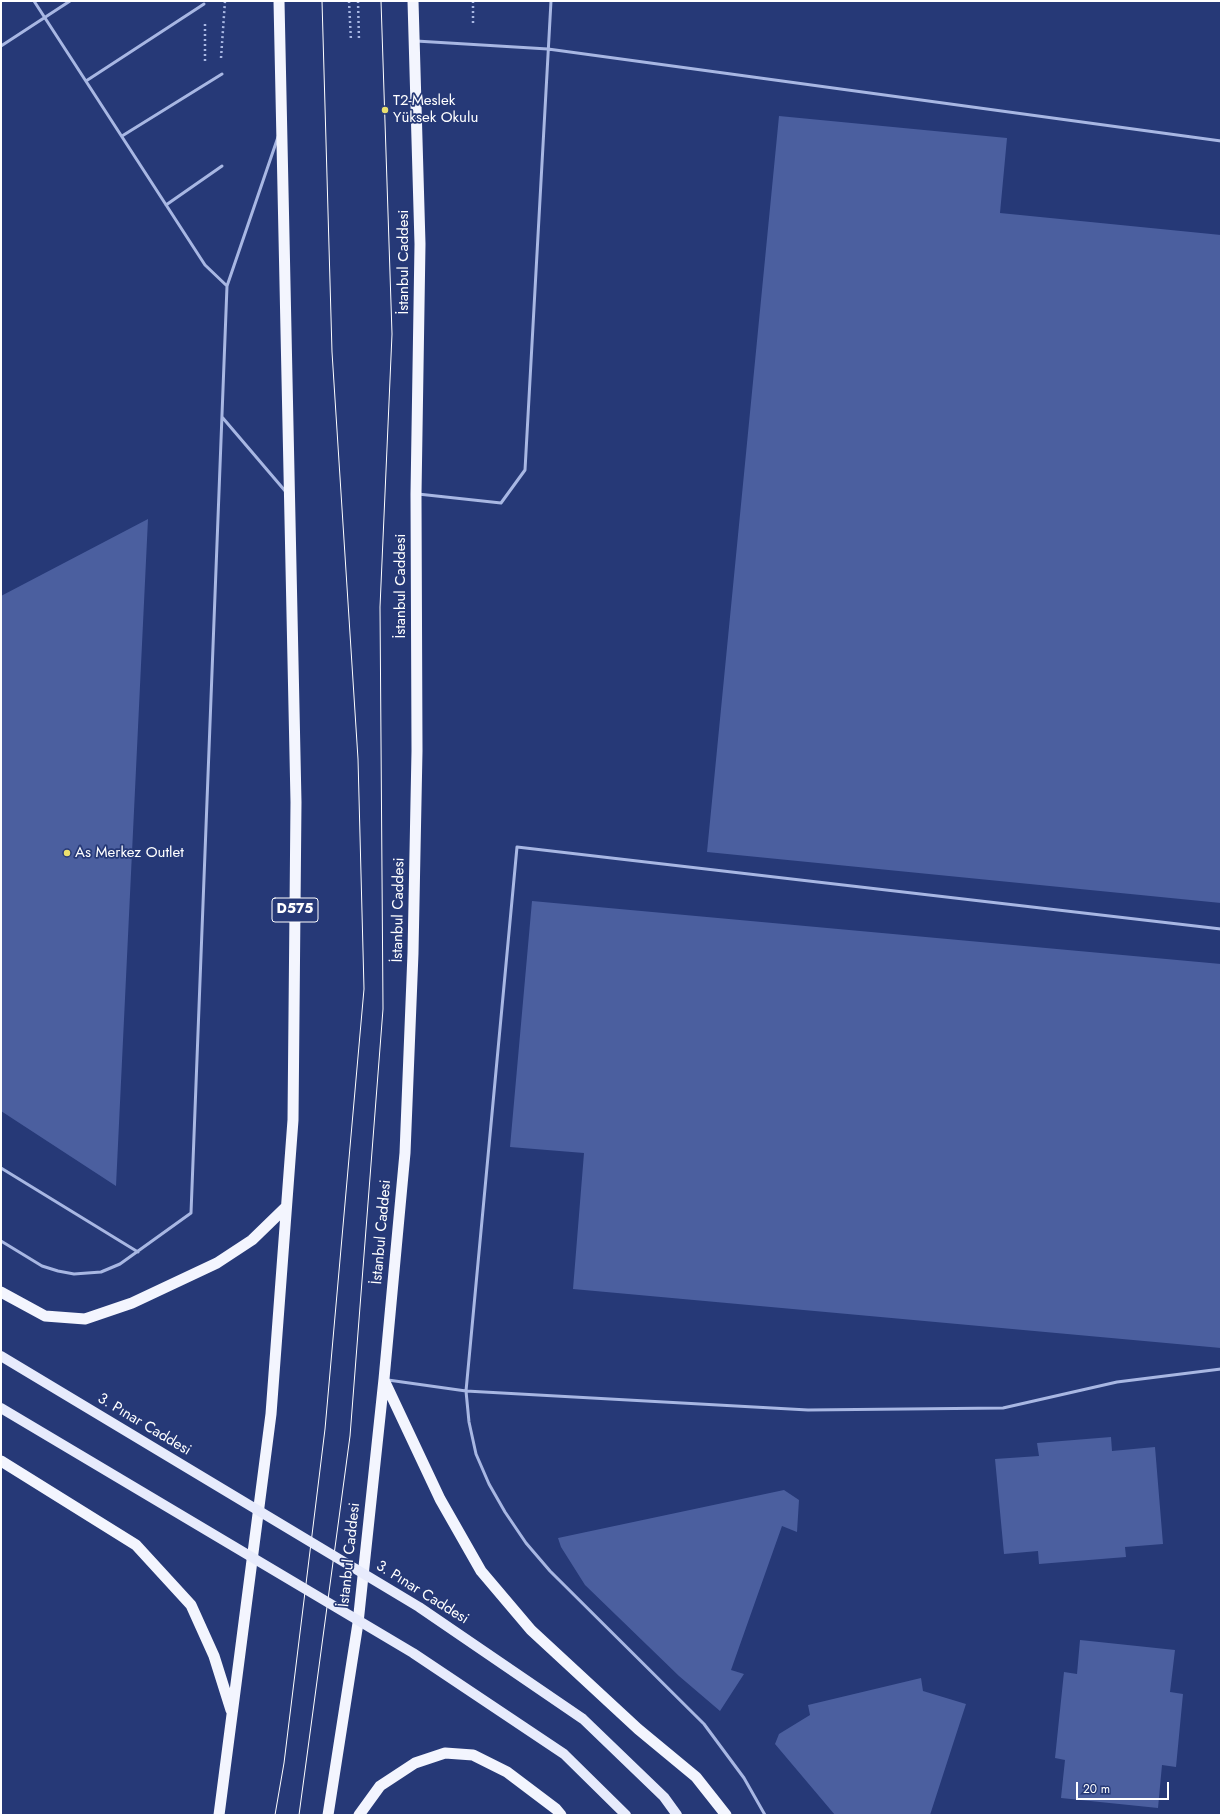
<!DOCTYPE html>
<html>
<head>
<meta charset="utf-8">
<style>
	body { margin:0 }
	#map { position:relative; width:1222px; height:1816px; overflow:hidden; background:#263977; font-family:Jost,sans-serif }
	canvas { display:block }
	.frame { position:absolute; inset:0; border:2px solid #fff; pointer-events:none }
	.scale { position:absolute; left:1076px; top:1782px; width:93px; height:18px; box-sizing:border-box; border:2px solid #fff; border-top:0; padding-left:5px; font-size:12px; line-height:14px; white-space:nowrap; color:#fff; -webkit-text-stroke:3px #263977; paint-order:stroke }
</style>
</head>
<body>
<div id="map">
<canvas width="1222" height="1816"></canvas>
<div class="frame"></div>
<div class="scale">20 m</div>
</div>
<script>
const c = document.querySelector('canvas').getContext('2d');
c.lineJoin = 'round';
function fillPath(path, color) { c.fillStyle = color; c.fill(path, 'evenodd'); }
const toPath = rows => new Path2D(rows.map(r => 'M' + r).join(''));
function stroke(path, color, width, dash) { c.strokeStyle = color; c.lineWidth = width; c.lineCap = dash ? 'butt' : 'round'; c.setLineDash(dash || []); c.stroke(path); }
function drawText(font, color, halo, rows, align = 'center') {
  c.font = font + ' Jost,sans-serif'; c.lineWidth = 3.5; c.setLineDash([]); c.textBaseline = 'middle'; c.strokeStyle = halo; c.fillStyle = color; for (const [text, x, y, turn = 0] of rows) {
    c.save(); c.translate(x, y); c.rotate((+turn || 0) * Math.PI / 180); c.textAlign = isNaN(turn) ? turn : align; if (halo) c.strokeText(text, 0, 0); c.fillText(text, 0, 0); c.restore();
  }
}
fillPath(toPath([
	[779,116,1007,138,1000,213,1221,235,1221,903,707,852],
	[148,519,116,1186,1,1111,1,596],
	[532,901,1221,964,1221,1348,573,1289,584,1153,510,1147],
	[1111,1437,1112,1451,1155,1447,1163,1544,1125,1547,1126,1557,1039,1564,1038,1551,1004,1554,995,1459,1039,1456,1037,1443],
	[784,1490,799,1500,797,1532,782,1526,731,1670,744,1674,720,1711,679,1676,585,1585,561,1547,558,1538],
	[1080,1640,1175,1650,1170,1692,1183,1694,1176,1767,1162,1765,1158,1808,1061,1798,1065,1760,1055,1758,1064,1672,1077,1674],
	[921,1678,923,1691,966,1704,930,1815,835,1815,775,1744,779,1734,810,1715,808,1705]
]), '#4b5f9f');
stroke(toPath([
	[349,1,351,41],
	[358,1,359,41],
	[473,1,473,26],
	[205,24,205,63],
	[221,58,225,1]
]), '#a8b7e3', 2.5, [2, 3]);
stroke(toPath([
	[34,1,205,265,227,286],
	[416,41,548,49,1221,141],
	[1,46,70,1],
	[86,81,204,4],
	[122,136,222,74],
	[166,205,222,166],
	[222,417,286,492],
	[418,494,501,503,525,470,551,1],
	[1,1168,138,1252],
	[1,1241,42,1266,58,1271,74,1274,101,1272,120,1264,191,1213,227,286,278,137],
	[388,1380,466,1391,808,1410,1003,1408,1117,1382,1221,1369],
	[765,1815,744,1778,704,1724,550,1571,526,1543,505,1512,489,1484,476,1454,469,1422,466,1391,517,847,1221,929]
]), '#a8b7e3', 3);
stroke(toPath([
	[1,1292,45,1316,85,1319,132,1303,217,1263,252,1240,286,1207],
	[384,1380,440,1499,481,1571,531,1630,638,1729,696,1777,726,1815],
	[1,1461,136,1545,191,1605,214,1656,231,1710],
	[219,1815,271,1414,293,1120,296,802,279,1],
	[328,1815,358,1623,384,1379,405,1153,413,953,417,751,416,494,420,244,413,1],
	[359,1815,380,1786,415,1763,445,1753,473,1755,507,1772,556,1809,561,1815]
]), '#f3f5fe', 11);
stroke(toPath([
	[275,1815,284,1763,325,1429,364,989,358,759,332,352,322,1],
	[299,1815,350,1436,383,1009,380,607,392,334,381,1]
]), '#fff', 1);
stroke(toPath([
	[1,1356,419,1607,583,1719,664,1797,677,1815],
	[1,1408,413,1653,564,1754,626,1815]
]), '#e7ebfc', 10);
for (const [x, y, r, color] of [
	[385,110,4,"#ebe06e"],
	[67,853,4,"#ebe06e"]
]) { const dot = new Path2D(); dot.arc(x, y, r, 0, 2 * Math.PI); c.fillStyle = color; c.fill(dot); stroke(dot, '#263977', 1.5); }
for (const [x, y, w] of [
	[295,910,46]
]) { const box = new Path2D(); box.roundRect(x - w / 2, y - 12, w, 24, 3); c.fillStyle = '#263977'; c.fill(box); stroke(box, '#fff', 1); }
drawText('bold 14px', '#fff', null, [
	["D575",295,910]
]);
drawText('15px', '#fff', '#263977', [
	["T2-Meslek",393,101],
	["Yüksek Okulu",393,118],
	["As Merkez Outlet",75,853]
], 'left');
drawText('15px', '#fff', '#263977', [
	["İstanbul Caddesi",404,262,-90],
	["İstanbul Caddesi",401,586,-90],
	["İstanbul Caddesi",399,910,-89],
	["İstanbul Caddesi",382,1232,-85],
	["3. Pınar Caddesi",144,1425,31],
	["İstanbul Caddesi",350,1555,-84],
	["3. Pınar Caddesi",422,1593,32]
]);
</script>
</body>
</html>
